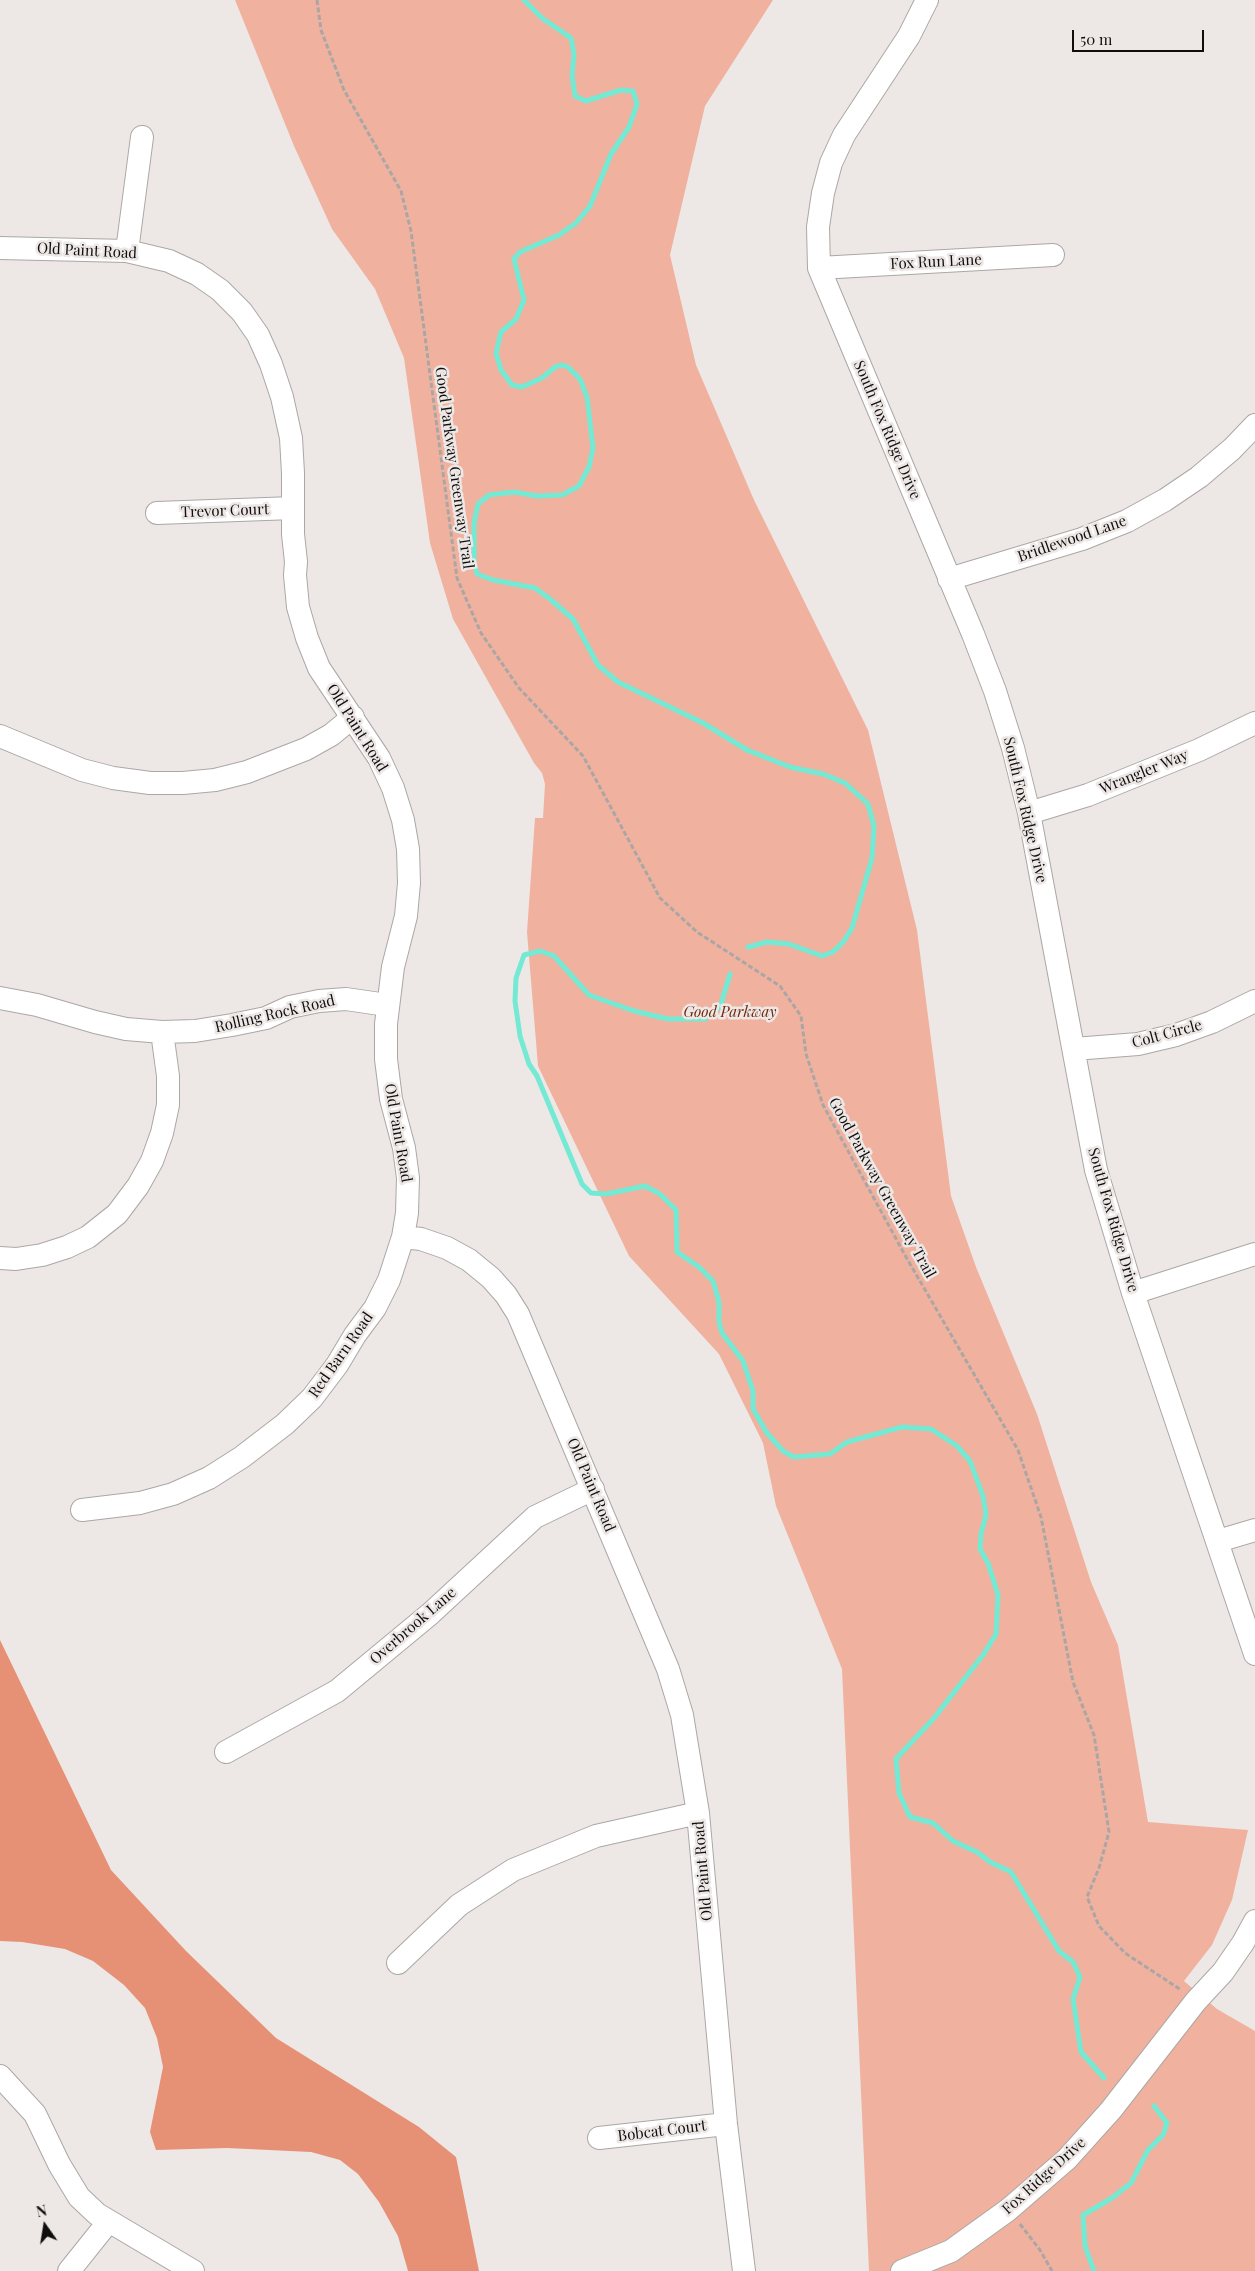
<!DOCTYPE html>
<html>
<head>
<meta charset="utf-8">
<style>
	body { margin:0 }
	#map { position:relative; width:1255px; height:2271px; overflow:hidden; background:#ede8e6; font-family:"Playfair Display",serif }
	canvas { display:block }
	.north { position:absolute; left:20px; top:2201px; width:50px; height:50px; -webkit-text-stroke:4px #ede8e6; paint-order:stroke; rotate:347deg; font-size:14px; font-weight:700; line-height:20px; text-align:center; color:#0f0e0d }
	.north::after { content:''; display:block; margin:auto; width:18px; height:22px; background:#0f0e0d; clip-path:polygon(50% 0,100% 100%,50% 72%,0 100%) }
	.scale { position:absolute; left:1072px; top:30px; width:132px; height:22px; box-sizing:border-box; border:2px solid #0f0e0d; border-top:0; padding-left:6px; font-size:15px; line-height:18px; white-space:nowrap; color:#0f0e0d; -webkit-text-stroke:4px #ede8e6; paint-order:stroke }
</style>
</head>
<body>
<div id="map">
<canvas width="1255" height="2271"></canvas>
<div class="north">N</div>
<div class="scale">50 m</div>
</div>
<script>
const c = document.querySelector('canvas').getContext('2d');
c.lineJoin = 'round';
function fillPath(path, color) { c.fillStyle = color; c.fill(path, 'evenodd'); }
const toPath = rows => new Path2D(rows.map(r => 'M' + r).join(''));
function stroke(path, color, width, dash) { c.strokeStyle = color; c.lineWidth = width; c.lineCap = dash ? 'butt' : 'round'; c.setLineDash(dash || []); c.stroke(path); }
function drawText(font, color, halo, rows, align = 'center') {
  c.font = font + ' "Playfair Display",serif'; c.lineWidth = 5; c.setLineDash([]); c.textBaseline = 'middle'; c.strokeStyle = halo; c.fillStyle = color; for (const [text, x, y, turn = 0] of rows) {
    c.save(); c.translate(x, y); c.rotate((+turn || 0) * Math.PI / 180); c.textAlign = isNaN(turn) ? turn : align; if (halo) c.strokeText(text, 0, 0); c.fillText(text, 0, 0); c.restore();
  }
}
fillPath(toPath([
	[235,0,773,0,705,106,670,255,696,365,754,500,868,730,917,930,951,1196,976,1267,1037,1414,1091,1582,1118,1645,1148,1822,1248,1830,1232,1900,1212,1945,1184,1981,1217,2009,1255,2031,1255,2271,869,2271,842,1669,776,1506,763,1443,719,1354,629,1256,538,1066,527,932,535,818,543,818,545,784,542,773,534,763,453,619,430,543,404,358,375,289,332,229,294,146]
]), '#f0b29e');
fillPath(toPath([
	[0,1640,111,1870,186,1951,276,2038,419,2127,456,2157,479,2271,408,2271,398,2236,379,2202,358,2174,340,2160,311,2152,227,2148,156,2150,150,2132,163,2067,157,2038,145,2008,124,1985,93,1961,65,1949,22,1942,0,1941]
]), '#e69175');
stroke(toPath([
	[524,0,542,18,571,38,574,54,572,76,575,96,586,101,621,90,633,91,637,104,629,127,611,154,590,206,576,223,559,235,520,252,514,259,524,300,516,319,501,332,496,353,501,370,512,385,522,387,542,378,555,367,562,365,568,367,580,379,587,397,593,448,589,467,579,486,562,495,537,496,514,492,489,495,478,504,474,523,474,562,477,574,493,580,535,588,550,599,573,619,598,665,618,682,703,723,747,750,790,767,823,774,845,783,868,804,874,826,872,858,852,928,844,941,833,952,822,956,789,944,767,942,748,947],
	[730,974,720,1007,705,1019,668,1019,634,1011,589,995,554,956,540,951,524,955,516,978,515,1001,520,1036,529,1064,537,1076,582,1184,591,1193,606,1194,645,1186,660,1194,676,1210,677,1252,699,1267,713,1281,719,1302,719,1322,722,1333,743,1361,753,1391,753,1409,767,1433,783,1451,794,1457,830,1454,847,1442,902,1427,931,1429,957,1446,970,1461,983,1496,986,1515,981,1534,980,1549,988,1563,998,1595,996,1634,983,1655,934,1718,896,1759,899,1793,910,1817,933,1823,953,1841,977,1852,990,1862,1011,1872,1059,1951,1073,1962,1080,1977,1073,1999,1081,2052,1104,2078],
	[1094,2271,1085,2246,1083,2215,1112,2198,1131,2183,1148,2150,1163,2135,1167,2123,1154,2106]
]), '#74e9d3', 5);
const minor = toPath([
	[927,0,909,36,844,135,831,163,823,193,818,227,819,268,973,634,995,691,1013,748,1029,813,1096,1170,1133,1293,1255,1654],
	[0,248,127,251,169,261,197,274,220,290,242,312,258,335,271,364,282,397,291,438,293,473,293,534,296,562,295,575,298,607,307,638,319,668,379,758,393,788,403,820,408,849,409,883,406,916,393,967,386,1024,386,1059,391,1099,404,1148,408,1178,407,1213,403,1237,389,1280,375,1308,355,1335,337,1365,312,1398,285,1424,242,1457,209,1478,173,1494,140,1503,82,1510],
	[127,251,142,137],
	[819,268,1053,255],
	[157,513,293,508],
	[949,579,1082,539,1127,521,1165,500,1199,477,1232,449,1255,425],
	[0,736,82,770,113,778,150,783,183,783,215,780,247,772,306,749,331,735,353,717],
	[1029,813,1088,795,1199,750,1255,723],
	[0,998,37,1005,95,1022,126,1029,162,1032,195,1031,232,1025,266,1018,290,1007,319,1001,346,999,387,1005],
	[1074,1049,1138,1044,1176,1035,1212,1022,1255,1001],
	[403,1237,421,1239,447,1248,469,1260,491,1278,506,1295,518,1314,668,1669,682,1715,698,1813,726,2124,744,2271],
	[0,1258,16,1259,42,1255,67,1247,88,1237,117,1214,138,1186,152,1161,162,1133,168,1105,168,1076,162,1032],
	[1133,1293,1255,1254],
	[1218,1541,1255,1530],
	[226,1752,337,1691,430,1614,535,1517,593,1489],
	[398,1963,459,1905,513,1870,596,1836,698,1813],
	[0,2076,35,2114,59,2164,79,2197,97,2214,193,2271],
	[599,2138,726,2124],
	[69,2271,109,2221],
	[902,2271,951,2251,1008,2210,1067,2159,1111,2110,1196,2001,1223,1972,1243,1943,1255,1921]
]);
stroke(minor, '#aca7a5', 24);
stroke(toPath([
	[317,0,321,30,344,90,401,191,411,231,457,578,481,633,519,688,583,756,660,898,697,932,780,986,801,1016,806,1054,823,1105,906,1257,1018,1450,1041,1517,1073,1682,1094,1735,1109,1832,1099,1868,1087,1897,1099,1926,1125,1953,1181,1990],
	[1020,2224,1040,2250,1052,2271]
]), '#aaa6a5', 3, [5, 2.5]);
stroke(minor, '#fff', 22);
drawText('15px', '#0f0e0d', '#ede8e6', [
	["Old Paint Road",87,251,3],
	["Fox Run Lane",936,262,-3],
	["South Fox Ridge Drive",887,430,67],
	["Good Parkway Greenway Trail",454,468,82],
	["Trevor Court",225,511,-2],
	["Bridlewood Lane",1072,539,-19],
	["Old Paint Road",357,728,58],
	["Wrangler Way",1144,772,-22],
	["South Fox Ridge Drive",1025,810,77],
	["Rolling Rock Road",275,1014,-13],
	["Colt Circle",1167,1034,-15],
	["Old Paint Road",398,1133,80],
	["Good Parkway Greenway Trail",882,1188,61],
	["South Fox Ridge Drive",1113,1220,74],
	["Red Barn Road",341,1355,-55],
	["Old Paint Road",591,1485,67],
	["Overbrook Lane",413,1626,-41],
	["Old Paint Road",703,1871,-95],
	["Bobcat Court",662,2131,-7],
	["Fox Ridge Drive",1044,2176,-42]
]);
drawText('italic 15px', '#74280b', '#ede8e6', [
	["Good Parkway",730,1012]
]);
</script>
</body>
</html>
